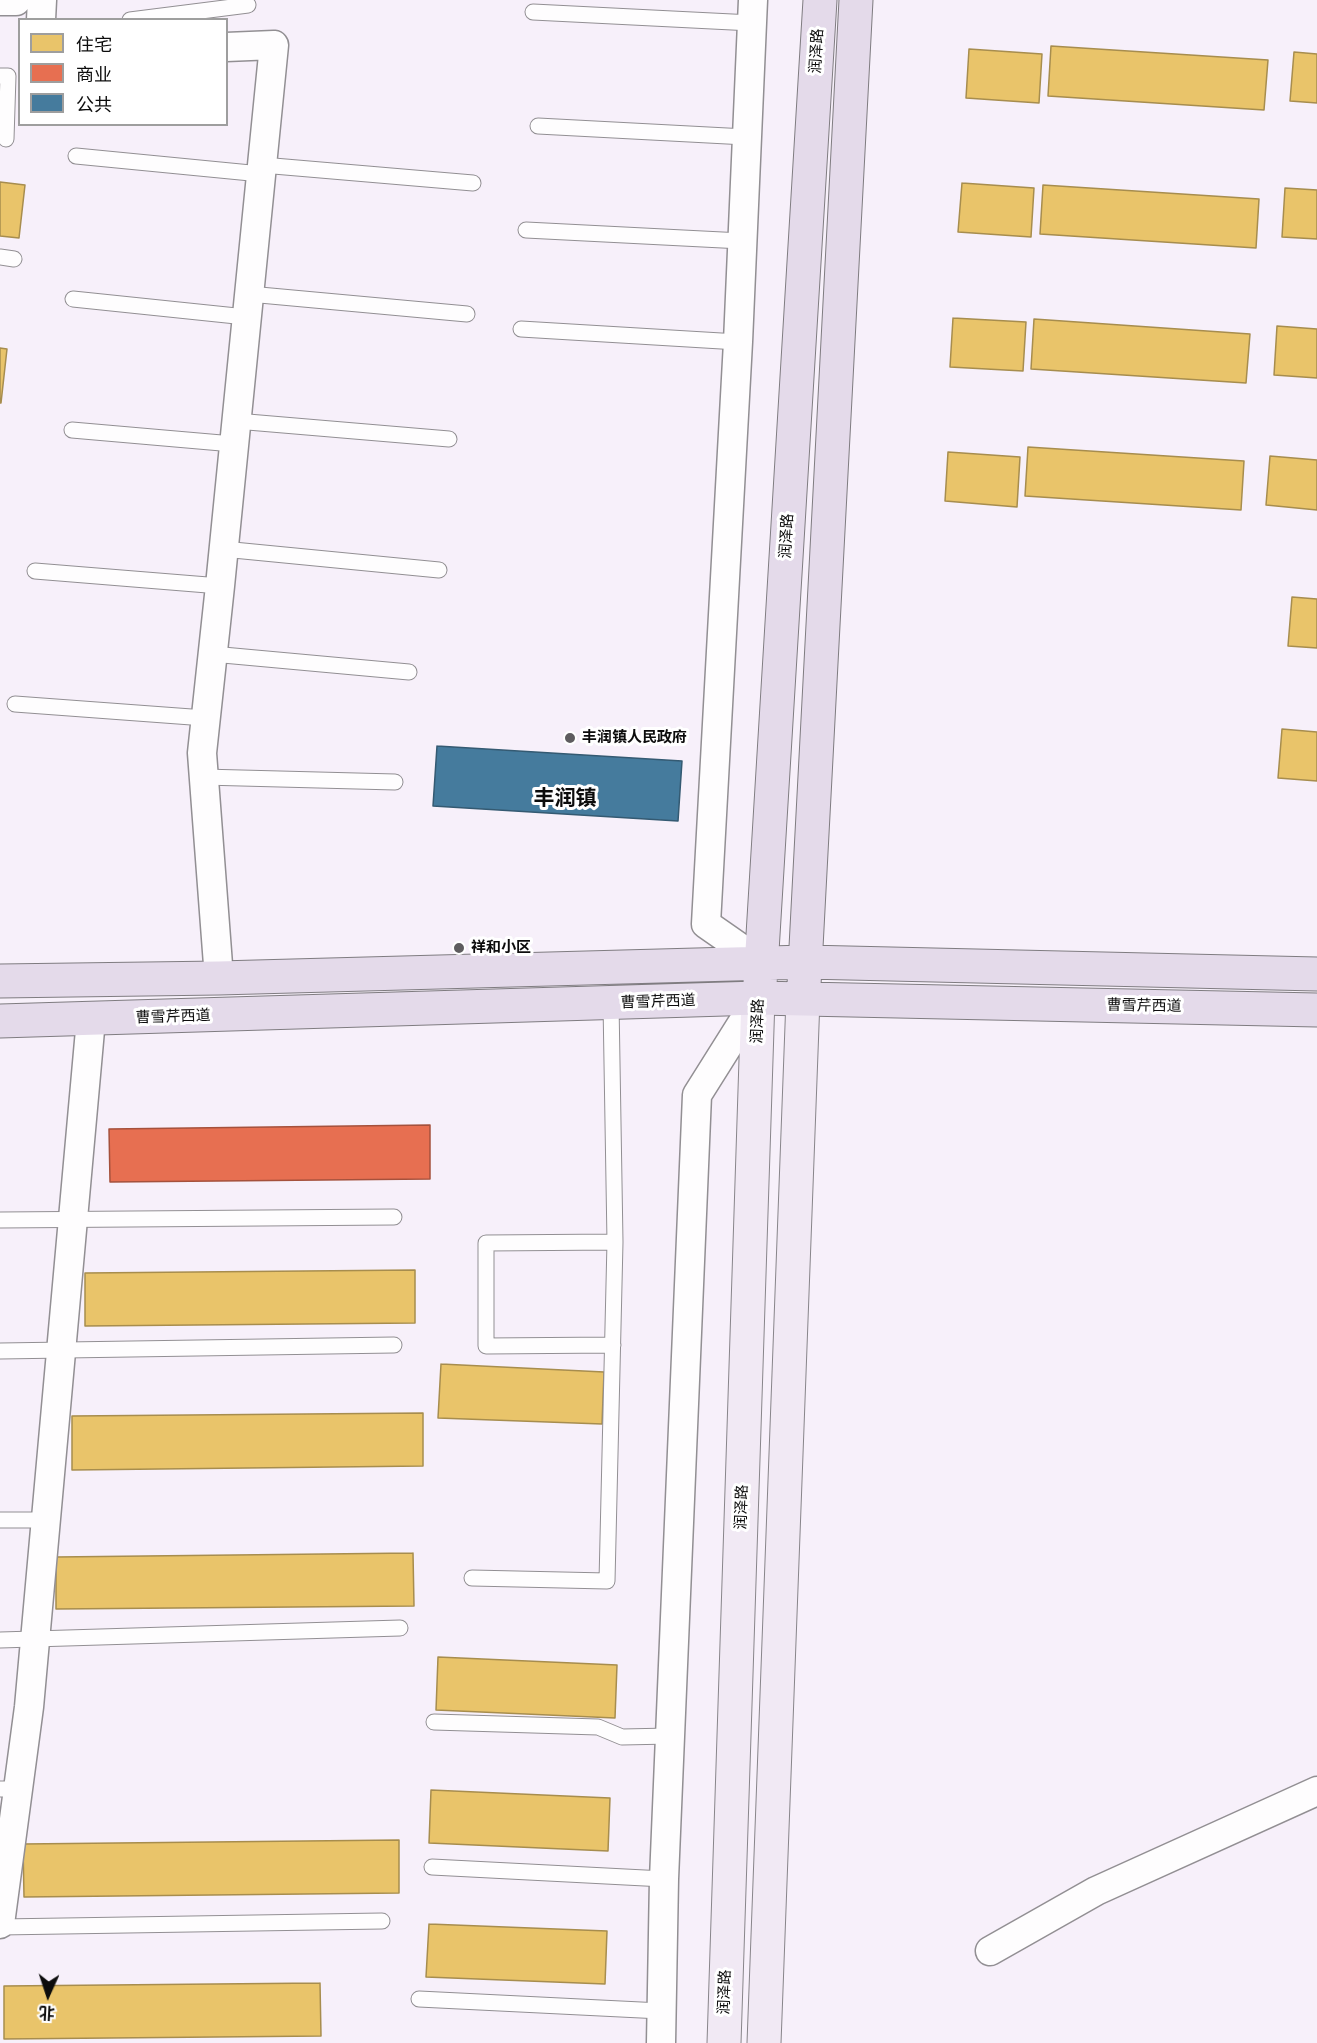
<!DOCTYPE html>
<html>
<head>
<meta charset="utf-8">
<style>
	body { margin:0 }
	#map { position:relative; width:1317px; height:2043px; overflow:hidden; background:#f7f0fa; font-family:Lora,"Noto Sans SC",serif }
	canvas { display:block }
	.legend { position:absolute; left:18px; top:18px; width:210px; height:108px; box-sizing:border-box; background:#fff; border:2px solid #9e9e9e; margin:0; padding:8px 10px; list-style:none; font-size:18px; color:#0c0c0c }
	.legend li { display:flex; align-items:center; gap:12px; height:30px }
	.legend b { width:30px; border:2px solid #9e9e9e }
	.north { position:absolute; left:18px; top:1965px; width:60px; height:60px; -webkit-text-stroke:4px #fff; paint-order:stroke; rotate:183deg; font-size:16px; font-weight:700; line-height:24px; text-align:center; color:#0c0c0c }
	.north::after { content:''; display:block; margin:auto; width:21px; height:27px; background:#0c0c0c; clip-path:polygon(50% 0,100% 100%,50% 72%,0 100%) }
</style>
</head>
<body>
<div id="map">
<canvas width="1317" height="2043"></canvas>
<ul class="legend">
<li><b style="height:16px;background:#e9c46a"></b>住宅</li>
<li><b style="height:16px;background:#e76f51"></b>商业</li>
<li><b style="height:16px;background:#457b9d"></b>公共</li>
</ul>
<div class="north">北</div>
</div>
<script>
const c = document.querySelector('canvas').getContext('2d');
c.lineJoin = 'round';
function fillPath(path, color) { c.fillStyle = color; c.fill(path, 'evenodd'); }
const toPath = rows => new Path2D(rows.map(r => 'M' + r).join(''));
function stroke(path, color, width, dash) { c.strokeStyle = color; c.lineWidth = width; c.lineCap = dash ? 'butt' : 'round'; c.setLineDash(dash || []); c.stroke(path); }
function drawText(font, color, halo, rows, align = 'center') {
  c.font = font + ' Lora,"Noto Sans SC",serif'; c.lineWidth = 6; c.setLineDash([]); c.textBaseline = 'middle'; c.strokeStyle = halo; c.fillStyle = color; for (const [text, x, y, turn = 0] of rows) {
    c.save(); c.translate(x, y); c.rotate((+turn || 0) * Math.PI / 180); c.textAlign = isNaN(turn) ? turn : align; if (halo) c.strokeText(text, 0, 0); c.fillText(text, 0, 0); c.restore();
  }
}
const homes = toPath([
	[1051,46,1268,60,1264,110,1048,96,1051,46],
	[969,49,1042,54,1039,103,966,98,969,49],
	[1294,52,1317,54,1317,103,1290,101,1294,52],
	[0,182,25,185,19,238,0,236,0,182],
	[962,183,1034,188,1031,237,958,232,962,183],
	[1043,185,1259,199,1256,248,1040,234,1043,185],
	[1285,188,1317,190,1317,239,1282,237,1285,188],
	[953,318,1026,322,1023,371,950,367,953,318],
	[1034,319,1250,334,1246,383,1031,369,1034,319],
	[1277,326,1317,329,1317,378,1274,375,1277,326],
	[0,348,7,349,1,403,0,403,0,348],
	[1028,447,1244,461,1241,510,1025,496,1028,447],
	[948,452,1020,457,1017,507,945,501,948,452],
	[1270,456,1317,460,1317,510,1266,505,1270,456],
	[1292,597,1317,599,1317,648,1288,646,1292,597],
	[1282,729,1317,732,1317,781,1278,778,1282,729],
	[415,1270,415,1323,85,1326,85,1273,415,1270],
	[441,1364,604,1372,602,1424,438,1418,441,1364],
	[423,1413,423,1466,72,1470,72,1416,423,1413],
	[413,1553,414,1606,56,1609,56,1557,413,1553],
	[438,1657,617,1665,615,1718,436,1710,438,1657],
	[431,1790,610,1798,608,1851,429,1843,431,1790],
	[399,1840,399,1893,24,1897,23,1844,399,1840],
	[429,1924,607,1931,605,1984,426,1977,429,1924],
	[320,1983,321,2036,4,2039,4,1986,320,1983]
]);
fillPath(homes, '#e9c46a');
stroke(homes, '#a78d4e', 1.5);
const shops = toPath([
	[430,1125,430,1179,110,1182,109,1129,430,1125]
]);
fillPath(shops, '#e76f51');
stroke(shops, '#a5513c', 1.5);
const public = toPath([
	[437,746,682,761,678,821,433,806,437,746]
]);
fillPath(public, '#457b9d');
stroke(public, '#345a72', 1.5);
const service = toPath([
	[533,12,752,23],
	[130,20,248,5],
	[0,76,8,76,6,139],
	[538,126,746,137],
	[76,156,261,174],
	[262,165,473,183],
	[526,230,742,241],
	[0,257,14,259],
	[249,294,467,314],
	[73,299,246,317],
	[521,329,738,342],
	[236,421,449,439],
	[72,430,233,444],
	[223,549,439,570],
	[35,571,220,586],
	[212,654,409,672],
	[15,704,205,718],
	[203,777,395,782],
	[0,1220,394,1217],
	[613,1345,486,1346,486,1243,615,1242],
	[0,1351,394,1345],
	[0,1520,46,1520],
	[472,1578,607,1581,615,1242,611,1003],
	[0,1640,400,1628],
	[434,1722,598,1727,622,1737,670,1736],
	[0,1789,18,1789],
	[432,1867,664,1879],
	[0,1927,382,1921],
	[419,1999,661,2011]
]);
const minor = toPath([
	[753,0,738,342,706,924,762,963],
	[0,1,16,1],
	[41,20,42,0],
	[219,978,202,753,220,586,274,45,226,47],
	[0,1924,29,1707,91,1019],
	[990,1951,1096,1891,1317,1791],
	[661,2043,664,1879,697,1095,758,998]
]);
const secondary = toPath([
	[724,2043,758,998],
	[764,2043,803,999]
]);
const primary = toPath([
	[0,981,219,978,806,962,1317,974],
	[760,984,820,0],
	[804,985,856,0],
	[0,1021,758,998,1317,1010]
]);
stroke(service, '#928f93', 17);
stroke(minor, '#928f93', 31);
stroke(secondary, '#88858a', 35);
stroke(primary, '#7f7c80', 35);
stroke(service, '#fefdfe', 15);
stroke(minor, '#fefdfe', 28);
stroke(secondary, '#f1e9f4', 33);
stroke(primary, '#e4daea', 33);
for (const [x, y, r, color] of [
	[570,738,6,"#5e5c5f"],
	[459,948,6,"#5e5c5f"]
]) { const dot = new Path2D(); dot.arc(x, y, r, 0, 2 * Math.PI); c.fillStyle = color; c.fill(dot); stroke(dot, '#fff', 2); }
drawText('15px', '#0c0c0c', '#fff', [
	["润泽路",817,51,-87],
	["润泽路",787,536,-87],
	["曹雪芹西道",658,1002,-2],
	["曹雪芹西道",1144,1006,1],
	["曹雪芹西道",173,1017,-2],
	["润泽路",758,1021,-88],
	["润泽路",742,1507,-88],
	["润泽路",725,1992,-88]
]);
drawText('bold 15px', '#0c0c0c', '#fff', [
	["丰润镇人民政府",582,738],
	["祥和小区",471,948]
], 'left');
drawText('bold 21px', '#0c0c0c', '#fff', [
	["丰润镇",565,799]
]);
</script>
</body>
</html>
